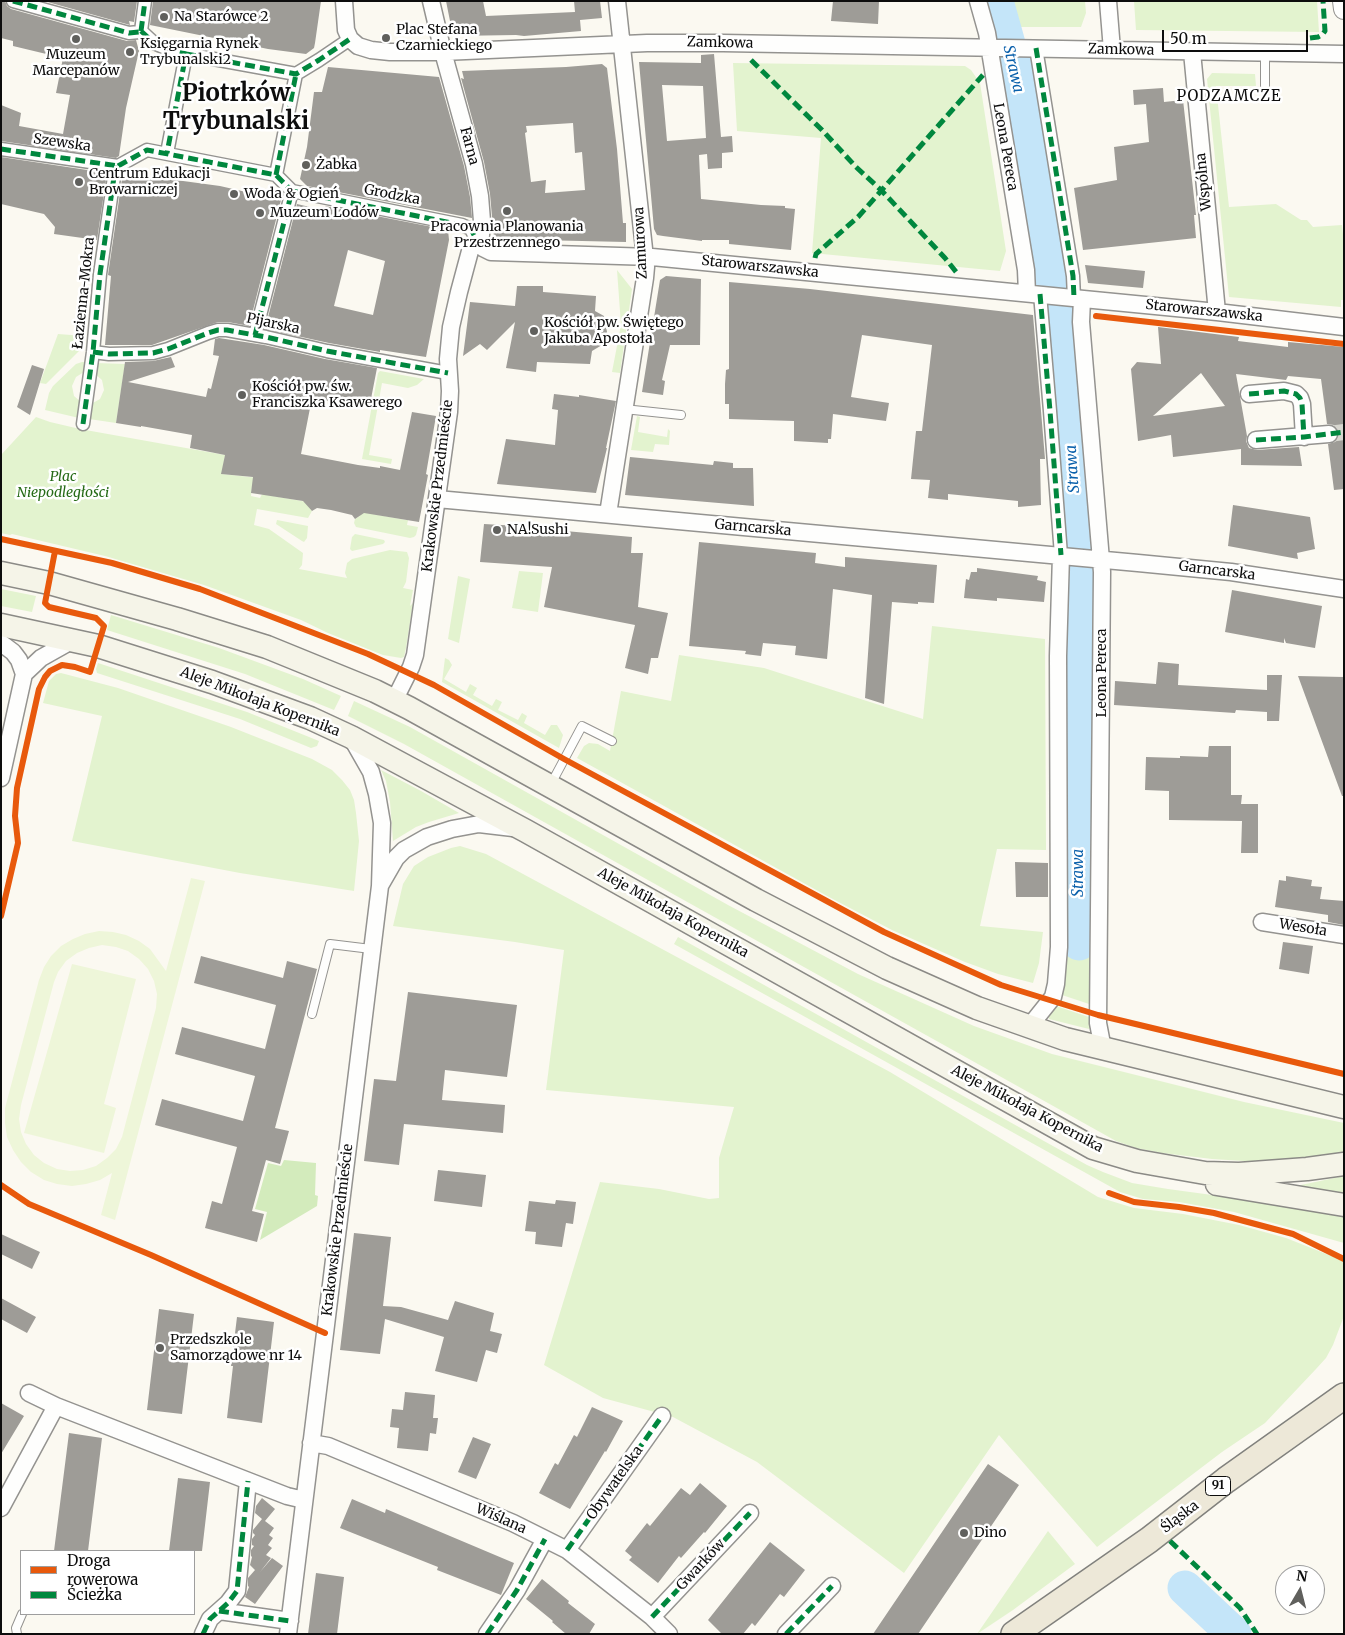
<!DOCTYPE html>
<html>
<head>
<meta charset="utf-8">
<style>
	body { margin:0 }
	#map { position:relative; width:1345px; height:1635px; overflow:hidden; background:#fbf9f1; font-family:Merriweather,serif }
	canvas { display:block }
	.frame { position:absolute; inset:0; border:2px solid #0d0d0d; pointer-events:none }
	.legend { position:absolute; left:20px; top:1550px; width:175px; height:65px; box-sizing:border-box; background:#fff; border:1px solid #9e9e9e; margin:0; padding:6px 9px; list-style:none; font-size:15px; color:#0d0d0d }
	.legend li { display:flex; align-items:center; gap:10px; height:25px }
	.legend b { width:25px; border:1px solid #9e9e9e }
	.north { position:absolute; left:1275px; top:1565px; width:50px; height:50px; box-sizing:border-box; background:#fff; border:1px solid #9e9e9e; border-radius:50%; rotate:8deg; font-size:14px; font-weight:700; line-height:20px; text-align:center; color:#0d0d0d }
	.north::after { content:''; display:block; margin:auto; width:18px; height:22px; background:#60605d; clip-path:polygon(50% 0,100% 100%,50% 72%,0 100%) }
	.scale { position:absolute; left:1162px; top:30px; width:146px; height:22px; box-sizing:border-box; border:2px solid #0d0d0d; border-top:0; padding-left:6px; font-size:15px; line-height:18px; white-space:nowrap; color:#0d0d0d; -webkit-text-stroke:4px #fff; paint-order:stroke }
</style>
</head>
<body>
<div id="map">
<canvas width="1345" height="1635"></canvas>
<div class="frame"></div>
<ul class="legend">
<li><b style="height:6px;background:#e8590c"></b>Droga rowerowa</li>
<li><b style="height:6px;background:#00873e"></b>Ścieżka</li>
</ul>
<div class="north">N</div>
<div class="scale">50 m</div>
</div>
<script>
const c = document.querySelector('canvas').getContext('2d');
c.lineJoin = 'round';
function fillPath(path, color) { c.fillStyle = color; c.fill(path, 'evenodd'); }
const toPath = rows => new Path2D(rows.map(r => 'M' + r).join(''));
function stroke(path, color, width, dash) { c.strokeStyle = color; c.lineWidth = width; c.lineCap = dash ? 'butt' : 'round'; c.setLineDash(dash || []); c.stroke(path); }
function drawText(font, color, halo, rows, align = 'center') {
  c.font = font + ' Merriweather,serif'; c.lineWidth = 5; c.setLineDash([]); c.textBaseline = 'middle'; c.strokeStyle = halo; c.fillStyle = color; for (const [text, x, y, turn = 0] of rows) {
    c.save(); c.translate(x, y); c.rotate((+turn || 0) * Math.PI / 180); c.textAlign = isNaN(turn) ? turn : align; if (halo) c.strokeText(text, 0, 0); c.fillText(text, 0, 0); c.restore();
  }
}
fillPath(toPath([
	[1005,1,1085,1,1086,13,1081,27,1014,27],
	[1134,1,1317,1,1319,32,1136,30],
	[733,63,965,66,971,70,980,83,1006,251,1000,271,812,253,821,138,737,131],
	[999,69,1006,69,1044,277,1033,276],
	[1212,73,1255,74,1256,86,1216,86,1229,207,1276,204,1301,220,1307,220,1313,227,1342,225,1344,244,1344,300,1341,300,1341,307,1229,297,1207,79],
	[617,270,632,289,620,373,612,372,621,325],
	[1069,319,1075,320,1092,534,1086,534],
	[58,334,84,336,83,347,46,384,40,383],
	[82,362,86,362,84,372,76,377,72,386,74,396,81,402,79,418,45,410,49,393,53,386,76,364],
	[96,363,125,364,116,423,89,419,91,404,100,399,104,390,102,380,94,373],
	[380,371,424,379,417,385,408,388,382,383,369,455,392,459,391,464,362,459,378,373],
	[637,416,640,417,638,432,667,437,668,429,670,431,669,445,655,444,653,452,631,450],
	[36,417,50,422,80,429,225,455,222,474,259,478,252,487,251,496,260,498,262,494,313,503,308,506,312,511,308,518,257,509,254,525,269,529,303,553,302,565,299,569,347,578,345,573,347,563,352,559,390,550,407,552,409,558,406,582,403,588,413,590,410,606,413,603,406,648,404,657,401,658,383,655,328,633,301,620,204,585,105,556,12,534,10,535,1,533,1,455],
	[357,511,406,520,408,520,407,525,418,527,416,535,414,537,410,538,356,527,354,523,355,519,360,516],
	[277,520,308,526,307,538,304,542,302,541,276,524],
	[355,534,384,540,385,542,383,544,352,551,350,549,352,537],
	[519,571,543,573,538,612,512,608],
	[458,576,470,579,459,643,448,639],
	[1066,576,1074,576,1071,621,1073,875,1071,942,1086,943,1086,629,1090,576,1095,577,1092,1005,1062,995],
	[1,589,36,596,32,612,1,606],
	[111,615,219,648,303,679,341,696,334,710,245,674,107,630],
	[932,626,1045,639,1046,850,997,849,980,926,1043,932,1039,963,1033,983,998,974,965,962,892,930,829,897,577,758,584,746,589,743,598,744,610,751,621,691,671,701,679,655,764,668,923,719],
	[445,658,449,660,452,665,444,679,466,692,470,684,477,688,473,695,492,706,496,699,502,702,498,710,518,720,522,713,527,716,524,723,545,735,551,725,557,725,563,735,559,748,442,682],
	[98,663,247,712,319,741,317,746,311,748,240,719,97,673,96,669],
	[61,673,118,688,231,727,312,759,332,770,342,780,350,790,354,800,356,813,359,841,354,891,240,873,72,841,102,716,43,703,49,681,56,674],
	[354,701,410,727,728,905,858,974,974,1026,1052,1054,1244,1102,1344,1123,1344,1152,1314,1157,1260,1162,1212,1159,1162,1153,1136,1148,1116,1141,404,744,348,716],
	[381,770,421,791,459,813,429,822,416,827,393,841,390,802,386,781],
	[460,846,486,854,890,1072,1098,1197,1134,1208,1183,1214,1239,1225,1286,1238,1344,1261,1344,1316,1333,1345,1326,1358,1316,1369,1265,1423,1222,1452,1097,1547,999,1435,904,1573,757,1462,673,1417,603,1398,544,1365,600,1182,659,1189,709,1199,719,1198,719,1158,734,1107,546,1090,564,950,515,942,393,926,403,884,414,866,428,857,451,848],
	[678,937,1087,1165,1103,1172,1132,1183,1168,1189,1315,1209,1344,1215,1344,1243,1234,1212,1179,1202,1143,1199,1120,1192,674,944],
	[1056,1006,1092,1018,1091,1026,1089,1029,1049,1019,1049,1015],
	[1344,1176,1344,1196,1296,1186],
	[1048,1531,1075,1564,1013,1610,977,1634]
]), '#e3f3cf');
fillPath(toPath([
	[284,1160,316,1163,315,1195,318,1196,317,1206,260,1240,267,1212,255,1209,268,1163,281,1166]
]), '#d3ebbc');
fillPath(toPath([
	[191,878,205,881,115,1220,101,1215,112,1173,100,1180,86,1184,72,1186,57,1184,44,1180,31,1172,21,1162,13,1150,7,1137,5,1123,5,1108,39,980,44,967,51,956,61,946,73,939,85,934,99,931,113,932,126,935,139,941,150,949,166,971],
	[102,945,116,947,128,951,139,959,148,969,154,981,157,994,156,1008,122,1137,116,1149,107,1158,96,1166,83,1170,70,1171,57,1169,44,1163,34,1155,26,1144,21,1132,19,1119,21,1105,54,982,58,972,66,961,77,953,89,948],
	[72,964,136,979,104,1104,116,1108,104,1153,24,1133]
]), '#eef6d9');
fillPath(toPath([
	[1190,1581,1229,1613,1229,1629,1214,1630,1176,1595]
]), '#c4e5f9');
stroke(toPath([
	[996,1,1015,69,1063,336,1078,533,1080,874,1079,943],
	[1185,1588,1234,1634]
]), '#c4e5f9', 35);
fillPath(toPath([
	[1,1,5,1,7,6,11,9,127,41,136,40,139,51,126,108,119,156,116,158,1,141,1,105,21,113,19,126,63,134,70,95,56,93,63,58,13,46,13,41,1,38],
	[44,1,137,1,134,22,129,21,130,25],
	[153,1,321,1,315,43,314,48,306,54,268,49,150,25],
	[446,1,483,1,486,16,575,12,574,1,600,1,602,18,580,20,581,31,524,36,516,35,453,36],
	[833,1,879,1,878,24,831,21],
	[714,54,721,137,732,136,733,152,722,153,722,168,708,169,707,154,699,155,701,199,761,205,785,206,785,208,795,209,791,250,729,244,729,240,702,240,702,241,663,236,657,235,654,229,639,62,701,63,701,55],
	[662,85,703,86,706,138,667,141],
	[602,64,607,68,617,149,623,223,626,223,626,242,494,239,490,194,484,162,461,78,464,79,462,71,566,67],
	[573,123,575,153,582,152,585,190,545,193,546,180,531,182,525,133,527,132,526,126],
	[328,67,439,77,464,166,470,197,472,218,307,186,300,179,307,147,314,92,322,92],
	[1163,88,1164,102,1183,100,1196,215,1194,215,1196,238,1083,250,1074,188,1117,180,1114,147,1149,142,1146,104,1134,105,1133,90],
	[1,157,107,173,97,240,54,234,55,227,44,214,1,204],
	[124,173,220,186,281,200,249,326,228,322,218,322,152,345,105,345,111,276,108,275,122,179],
	[297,204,331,212,325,206,448,230,449,240,426,357,380,350,380,352,329,343,265,329],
	[348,250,385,261,373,315,334,306],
	[1085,265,1145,271,1143,288,1088,283],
	[666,276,701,279,700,345,670,345,662,380,665,381,663,395,642,392,660,280],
	[729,282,810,289,1033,315,1045,459,1040,459,1041,505,1018,507,1018,501,948,494,948,500,928,498,930,480,911,479,916,431,922,431,932,345,862,335,851,397,889,403,886,421,833,414,831,439,828,439,828,443,794,441,794,421,729,419,729,404,725,404,725,384,726,370,729,369],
	[517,286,543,286,543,292,596,296,595,311,604,316,607,332,602,345,592,351,590,364,537,362,536,372,506,368,515,322,487,350,480,344,463,356,470,302,515,306],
	[1158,327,1239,337,1238,341,1288,347,1288,342,1344,347,1344,489,1334,490,1328,444,1335,442,1338,438,1339,433,1334,425,1327,424,1321,379,1288,376,1286,380,1236,374,1247,436,1246,441,1249,448,1257,450,1299,447,1302,466,1241,465,1241,449,1173,457,1171,435,1138,441,1131,369,1137,362,1161,364],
	[1201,373,1225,406,1153,416],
	[219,338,264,345,325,359,377,368,370,404,360,403,359,406,312,398,301,454,358,465,380,468,380,466,400,470,412,412,436,416,426,474,428,475,419,522,364,513,355,519,352,515,331,510,317,508,312,511,303,501,251,493,253,477,221,474,225,455,190,448,192,435,141,426,141,427,116,423,125,362,153,361,171,357,175,367,128,382,206,397,208,388,211,389,219,356,213,355,215,339],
	[32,365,44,369,30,415,17,407],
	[554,394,579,397,579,395,616,401,606,448,607,448,596,493,497,484,506,439,555,445,558,410,552,409],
	[630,457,713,465,714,461,733,463,733,468,753,468,754,506,625,495],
	[1233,505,1310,517,1315,549,1297,553,1298,559,1228,546],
	[484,524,554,528,554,530,632,537,631,553,643,553,638,607,668,613,658,658,651,658,648,674,625,668,635,625,544,607,552,567,480,562],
	[699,542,816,553,815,563,845,567,845,557,937,565,934,603,918,602,918,604,892,602,884,704,865,698,872,595,833,589,827,659,795,655,796,646,763,643,761,656,745,654,746,651,689,646],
	[977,568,1038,576,1037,580,1046,582,1044,602,997,598,997,601,964,598,966,579,969,580,971,572,977,572],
	[1232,590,1322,606,1315,648,1286,643,1284,638,1284,643,1225,632],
	[1158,662,1179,664,1178,685,1267,690,1267,675,1282,675,1279,721,1267,721,1267,712,1236,710,1235,713,1114,705,1115,681,1156,684],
	[1298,676,1344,677,1344,796,1342,796],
	[1209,746,1231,746,1231,795,1242,795,1241,804,1258,804,1258,853,1241,853,1242,821,1169,820,1169,791,1145,790,1146,757,1180,758,1180,756,1208,757],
	[1015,862,1048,863,1048,897,1016,897],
	[1286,876,1312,880,1311,886,1322,887,1320,899,1344,901,1344,925,1328,922,1328,915,1275,907,1279,880,1286,881],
	[1283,942,1313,946,1309,974,1279,969],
	[201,956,283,978,287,961,317,969,275,1128,289,1131,280,1164,266,1160,252,1211,264,1214,257,1242,205,1228,212,1201,222,1204,237,1147,155,1125,162,1099,243,1121,255,1076,175,1054,182,1027,265,1049,276,1005,194,983],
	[408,992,517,1005,507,1077,445,1070,442,1100,505,1105,503,1133,404,1124,399,1165,364,1161,374,1079,396,1081],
	[438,1170,486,1175,482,1207,434,1201],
	[556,1200,576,1202,573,1224,566,1223,562,1247,535,1244,536,1232,525,1231,529,1201,555,1204],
	[354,1233,391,1237,383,1306,401,1307,448,1320,455,1301,494,1313,490,1331,502,1334,497,1353,486,1350,477,1382,435,1371,444,1337,385,1319,380,1354,340,1350],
	[1,1234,40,1252,32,1269,1,1254],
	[1,1298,36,1317,27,1333,1,1319],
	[159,1309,194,1314,182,1414,147,1410],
	[237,1317,274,1322,262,1423,227,1418,233,1366,231,1366],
	[405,1392,435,1395,433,1418,438,1418,436,1434,430,1433,428,1451,397,1448,399,1428,390,1427,392,1409,403,1410],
	[1,1403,24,1416,1,1454],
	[592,1407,623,1421,606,1452,605,1451,570,1509,539,1493,555,1463,558,1465,574,1435,577,1437],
	[69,1433,102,1438,88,1551,54,1551],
	[473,1437,491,1444,476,1479,458,1472],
	[988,1464,1019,1485,918,1634,873,1634],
	[178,1478,210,1482,202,1551,169,1551],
	[700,1483,727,1506,705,1533,704,1532,681,1558,679,1556,658,1583,629,1560,632,1557,625,1551,647,1523,650,1526,681,1488,690,1495],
	[262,1498,275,1509,265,1521,274,1528,269,1535,273,1538,268,1545,272,1548,266,1555,271,1558,260,1572,272,1558,283,1566,255,1604,245,1597,249,1587,248,1586,248,1578,255,1570,250,1565,252,1557,251,1556,251,1550,254,1546,252,1545,252,1539,255,1535,253,1533,253,1530,262,1519,255,1513,256,1506],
	[352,1499,385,1513,386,1509,514,1563,501,1595,437,1570,438,1567,340,1528],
	[770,1542,805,1570,784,1597,780,1594,755,1626,752,1623,743,1634,722,1634,708,1620],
	[316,1573,344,1577,337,1634,308,1634],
	[542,1579,569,1601,568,1603,595,1624,589,1634,566,1634,552,1622,553,1621,526,1599]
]), '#9e9c97');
stroke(toPath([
	[1329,434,1344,432]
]), '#d7d6cf', 16, [16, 8]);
const service = toPath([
	[1265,52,1265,86],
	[624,409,681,415],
	[551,784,582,726,612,741],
	[312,1014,330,944,371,949],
	[17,1634,16,1628,22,1614]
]);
const pedestrian = toPath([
	[13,1,129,33,139,32,141,31],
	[141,31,154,43,168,49,186,54,167,153],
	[141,31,145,1],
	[1036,48,1073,276,1074,298],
	[186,54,296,74,319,60,350,39],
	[1,149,118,166],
	[118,166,147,150,276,175,292,191],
	[276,175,296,74],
	[292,191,462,225,471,229,477,241],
	[1040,294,1050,411,1061,555],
	[255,335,292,191],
	[93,352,109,354,153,353,168,349,208,333,218,330,227,330,266,337,327,351,448,373],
	[83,424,93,352,100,274,114,177,118,166]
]);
const minor = toPath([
	[344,1,346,30,350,39,358,46,371,50,390,52,443,52,431,1],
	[978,1,987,33,1026,270,1027,293],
	[1108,1,1112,50],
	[1192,52,1217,312],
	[477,241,483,248,491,252,652,257,1217,312,1344,327],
	[1082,299,1081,322,1102,572,1098,1023,1103,1049],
	[1249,394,1284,391,1296,394,1300,398,1302,404,1304,437],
	[1256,440,1329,434],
	[437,499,1138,563,1231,572,1344,589],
	[608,514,645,278,646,267,617,1],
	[1,643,13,652,19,660,24,674],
	[394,701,411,667,415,655,449,412,450,391,448,359,451,327,459,292,470,251,481,235,482,221,480,196,474,164,443,52,647,43,723,43,1344,54],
	[1,778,24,674,41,658,73,640],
	[381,884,396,858,404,850,427,837,452,829,479,824,513,828],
	[1262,922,1344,935],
	[1029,1027,1053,997,1056,984,1059,947,1058,656,1061,555],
	[29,1393,56,1406],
	[311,1443,328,1446,513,1523,567,1550,652,1617,669,1634],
	[1,1508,56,1406,287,1496,304,1500],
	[567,1550,662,1416],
	[219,1611,290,1621],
	[652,1617,750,1513],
	[203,1634,210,1619,228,1603,237,1591,248,1481],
	[288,1634,380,886,382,823,377,794,371,772,351,737],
	[487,1634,517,1590,545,1539],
	[786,1634,832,1586]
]);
const tertiary = toPath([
	[1343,1,1344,9]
]);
const secondary = toPath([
	[1,573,49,583,177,619,267,647,375,691,409,708,756,900,887,968,977,1008,1065,1039,1344,1107],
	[1,625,98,646,212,682,310,718,351,737,526,831,1093,1148,1137,1161,1205,1173,1239,1174,1307,1169,1344,1164],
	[1217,1184,1344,1205]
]);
const primary = toPath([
	[1014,1634,1149,1540,1226,1480,1344,1396]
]);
stroke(service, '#949390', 10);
stroke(pedestrian, '#949390', 15);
stroke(minor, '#949390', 19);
stroke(tertiary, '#949390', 22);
stroke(secondary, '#8b8a86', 25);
stroke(primary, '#81817d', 28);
stroke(service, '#fefefd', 8);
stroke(pedestrian, '#fefefd', 12);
stroke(minor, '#fefefd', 16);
stroke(tertiary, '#fefefd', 20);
stroke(secondary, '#f5f4e8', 22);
stroke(primary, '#ede8d8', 25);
stroke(toPath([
	[13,1,129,33,139,32,141,31],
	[141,31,154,43,168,49,186,54,167,153],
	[141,31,145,1],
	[1310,38,1318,37,1322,35,1325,31,1323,1],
	[1036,48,1073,276,1074,298],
	[186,54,296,74,319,60,350,39],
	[751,60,822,130,856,167,881,190,945,258,957,273],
	[1,149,118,166],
	[118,166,147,150,276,175,292,191],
	[276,175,296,74],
	[292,191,462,225,471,229,477,241],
	[815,258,816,254,858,217,983,75],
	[1040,294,1050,411,1061,555],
	[255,335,292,191],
	[93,352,109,354,153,353,168,349,208,333,218,330,227,330,266,337,327,351,448,373],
	[1249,394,1284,391,1296,394,1300,398,1302,404,1304,437],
	[83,424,93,352,100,274,114,177,118,166],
	[1256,440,1304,437,1344,432],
	[1170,1541,1240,1608,1257,1634],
	[567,1550,662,1416],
	[219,1611,290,1621],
	[652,1617,750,1513],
	[203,1634,210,1619,228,1603,237,1591,248,1481],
	[487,1634,517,1590,545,1539],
	[786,1634,832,1586]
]), '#00873e', 5, [10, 5]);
stroke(toPath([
	[1096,316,1344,344],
	[1,539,112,563,200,589,368,654,434,685,564,759,884,932,1001,985,1098,1015,1344,1074],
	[1,916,18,843,15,816,17,788,39,689,45,677,50,671,62,665,75,667,90,672,104,626,96,618,49,607,45,603,55,551],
	[1,1185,29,1204,151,1255,325,1333],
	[1109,1193,1134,1202,1179,1207,1214,1213,1293,1234,1344,1259]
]), '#e8590c', 6);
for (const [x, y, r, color] of [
	[164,17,5,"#60605d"],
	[386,38,5,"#60605d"],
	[76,39,5,"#60605d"],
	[130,52,5,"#60605d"],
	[306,165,5,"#60605d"],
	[79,182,5,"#60605d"],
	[234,194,5,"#60605d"],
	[507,211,5,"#60605d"],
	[260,213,5,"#60605d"],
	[534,331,5,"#60605d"],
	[242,395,5,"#60605d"],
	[497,530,5,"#60605d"],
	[160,1348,5,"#60605d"],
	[964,1533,5,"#60605d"]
]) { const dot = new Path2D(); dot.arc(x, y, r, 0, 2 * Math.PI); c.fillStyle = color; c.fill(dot); stroke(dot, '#fff', 2); }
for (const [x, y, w] of [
	[1218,1486,25]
]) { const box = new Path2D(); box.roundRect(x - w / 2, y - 9.5, w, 19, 4); c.fillStyle = '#fff'; c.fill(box); stroke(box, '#0d0d0d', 1); }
drawText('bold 12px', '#0d0d0d', null, [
	["91",1218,1486]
]);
drawText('14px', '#0d0d0d', '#fff', [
	["Na Starówce 2",174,17],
	["Plac Stefana",396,30],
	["Czarnieckiego",396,46],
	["Księgarnia Rynek",140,44],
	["Trybunalski2",140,60],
	["Muzeum",76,55,"center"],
	["Marcepanów",76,71,"center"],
	["Żabka",316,165],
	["Centrum Edukacji",89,174],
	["Browarniczej",89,190],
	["Woda & Ogień",244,194],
	["Muzeum Lodów",270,213],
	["Pracownia Planowania",507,227,"center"],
	["Przestrzennego",507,243,"center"],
	["Kościół pw. Świętego",544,323],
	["Jakuba Apostoła",544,339],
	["Kościół pw. św.",252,387],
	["Franciszka Ksawerego",252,403],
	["NA!Sushi",507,530],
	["Przedszkole",170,1340],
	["Samorządowe nr 14",170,1356],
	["Dino",974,1533]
], 'left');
drawText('14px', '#0d0d0d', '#fff', [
	["Zamkowa",720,43,1],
	["Zamkowa",1121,50,1],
	["Szewska",62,143,8],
	["Farna",469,146,75],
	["Leona Pereca",1005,147,80],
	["Wspólna",1204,182,-96],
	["Grodzka",392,195,11],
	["Zamurowa",641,243,-93],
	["Starowarszawska",760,267,6],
	["Łazienna-Mokra",84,293,-84],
	["Starowarszawska",1204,311,6],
	["Pijarska",273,324,12],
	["Krakowskie Przedmieście",438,486,-83],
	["Garncarska",753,528,5],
	["Garncarska",1217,571,7],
	["Leona Pereca",1102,673,-90],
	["Aleje Mikołaja Kopernika",260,702,21],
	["Aleje Mikołaja Kopernika",673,913,29],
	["Wesoła",1303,928,9],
	["Aleje Mikołaja Kopernika",1027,1109,28],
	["Krakowskie Przedmieście",338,1230,-83],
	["Obywatelska",615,1483,-55],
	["Śląska",1180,1517,-37],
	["Wiślana",501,1519,24],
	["Gwarków",701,1565,-47]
]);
drawText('italic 14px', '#266b17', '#fff', [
	["Plac",63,477],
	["Niepodległości",63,493]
]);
drawText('italic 15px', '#0a60ab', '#fff', [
	["Strawa",1013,69,77],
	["Strawa",1073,469,-94],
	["Strawa",1079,873,-90]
]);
c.letterSpacing = '1px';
drawText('15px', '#0d0d0d', '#fff', [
	["PODZAMCZE",1229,97]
]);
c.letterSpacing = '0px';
drawText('bold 24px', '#0d0d0d', '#fff', [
	["Piotrków",236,94],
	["Trybunalski",236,122]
]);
</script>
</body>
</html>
